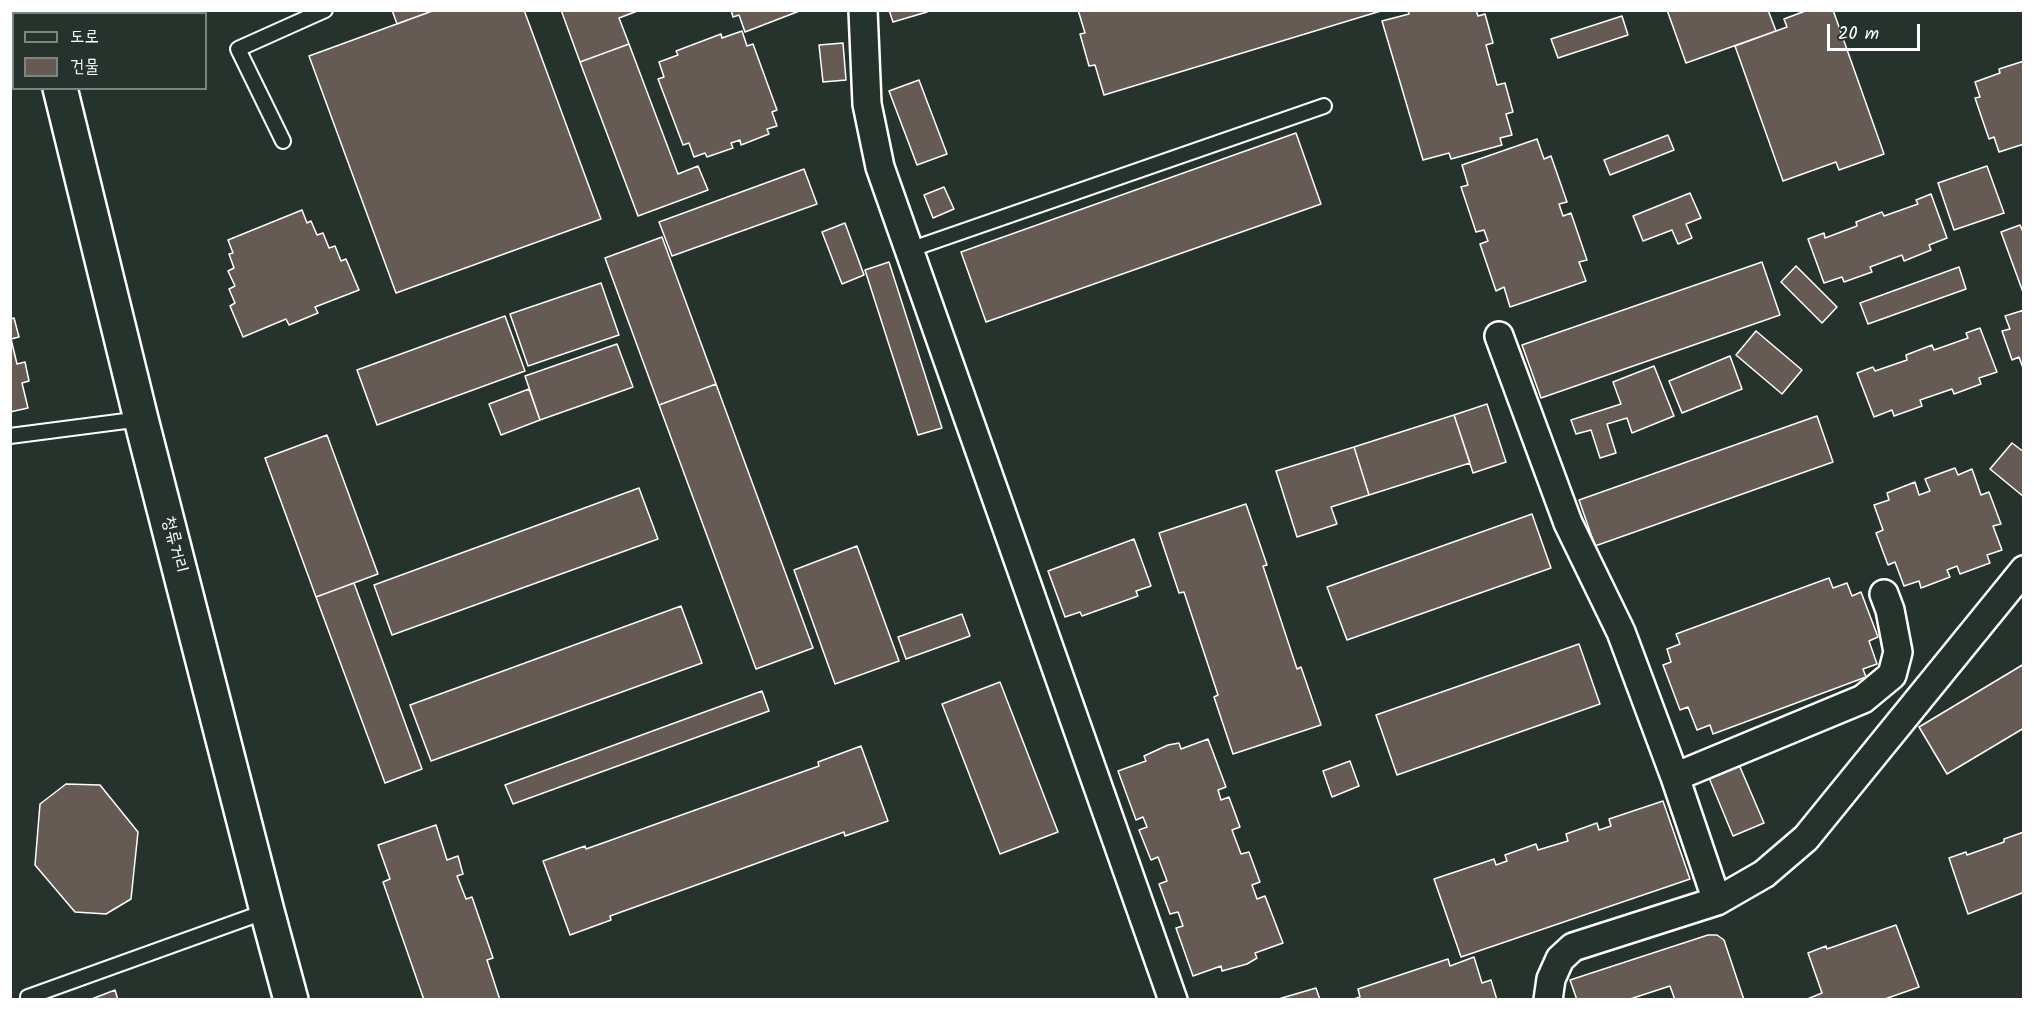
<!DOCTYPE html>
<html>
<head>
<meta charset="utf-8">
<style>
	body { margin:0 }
	#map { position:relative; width:2034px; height:1010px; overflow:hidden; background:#26332d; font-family:Kalam,"Poor Story",sans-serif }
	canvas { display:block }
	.frame { position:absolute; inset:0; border:12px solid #fff; pointer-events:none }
	.legend { position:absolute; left:12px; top:12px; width:195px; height:78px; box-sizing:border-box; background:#26332d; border:2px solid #7d8581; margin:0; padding:8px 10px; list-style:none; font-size:18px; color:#fff }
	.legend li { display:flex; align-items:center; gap:12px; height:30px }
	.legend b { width:30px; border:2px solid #7d8581 }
	.scale { position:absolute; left:1827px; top:24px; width:93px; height:27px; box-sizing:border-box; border:3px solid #fff; border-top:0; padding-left:8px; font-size:18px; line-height:21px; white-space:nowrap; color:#fff; -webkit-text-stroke:4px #26332d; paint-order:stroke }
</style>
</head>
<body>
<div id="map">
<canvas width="2034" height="1010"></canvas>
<div class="frame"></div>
<ul class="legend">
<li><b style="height:8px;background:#26332d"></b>도로</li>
<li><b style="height:16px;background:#655a54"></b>건물</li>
</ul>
<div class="scale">20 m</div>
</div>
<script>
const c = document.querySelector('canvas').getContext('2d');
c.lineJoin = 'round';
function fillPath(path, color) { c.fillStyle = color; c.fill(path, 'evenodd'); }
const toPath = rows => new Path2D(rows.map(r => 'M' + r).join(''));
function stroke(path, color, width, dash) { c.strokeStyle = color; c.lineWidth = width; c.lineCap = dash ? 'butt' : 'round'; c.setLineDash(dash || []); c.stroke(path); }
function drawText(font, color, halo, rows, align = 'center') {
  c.font = font + ' Kalam,"Poor Story",sans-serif'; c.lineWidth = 4.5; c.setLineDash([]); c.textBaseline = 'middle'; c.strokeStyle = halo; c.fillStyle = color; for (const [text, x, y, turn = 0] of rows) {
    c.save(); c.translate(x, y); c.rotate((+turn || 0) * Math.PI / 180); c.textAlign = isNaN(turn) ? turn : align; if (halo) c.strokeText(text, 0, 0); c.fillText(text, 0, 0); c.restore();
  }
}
const building = toPath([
	[392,10,435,10,397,24,392,10],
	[435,10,524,10,601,219,396,293,309,56,435,10],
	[561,10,640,10,619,18,629,44,580,62,561,10],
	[731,10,802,10,745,32,739,15,733,17,731,10],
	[889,10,926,10,927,12,893,22,889,10],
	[1078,10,1384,10,1104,95,1095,65,1089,66,1080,34,1085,33,1078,10],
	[1408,10,1476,10,1478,16,1485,14,1493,43,1486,45,1497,85,1505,83,1513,112,1506,114,1512,135,1500,138,1502,145,1451,159,1449,153,1423,160,1382,21,1409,14,1408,10],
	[1667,10,1768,10,1776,31,1686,63,1667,10],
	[1808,10,1833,10,1884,154,1839,170,1836,162,1783,181,1735,46,1787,27,1784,19,1808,10],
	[1622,16,1628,35,1558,58,1551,39,1622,16],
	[742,31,747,46,753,44,777,110,772,112,777,126,767,129,769,134,741,145,740,140,731,143,733,148,707,157,705,153,694,157,689,143,683,145,658,79,664,77,659,62,678,55,676,51,721,34,722,38,742,31],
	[843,43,846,80,823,82,819,45,843,43],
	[629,44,678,174,698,166,708,190,638,216,580,62,629,44],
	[2024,61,2024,144,1999,152,1994,137,1989,139,1975,98,1980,97,1975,82,2000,73,1999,69,2024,61],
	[919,80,947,154,917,165,889,91,919,80],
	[1296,133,1321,204,986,322,961,252,1296,133],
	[1668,135,1674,150,1610,175,1604,160,1668,135],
	[1537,139,1544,159,1551,156,1567,202,1559,204,1563,216,1571,213,1587,260,1579,262,1586,281,1510,307,1504,287,1496,291,1480,244,1488,241,1484,230,1476,232,1461,187,1468,185,1462,165,1537,139],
	[1987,166,2004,213,1954,230,1938,183,1987,166],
	[804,169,817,204,672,256,659,222,804,169],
	[944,187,954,209,933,218,924,195,944,187],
	[1690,193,1701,218,1686,224,1692,238,1678,244,1672,230,1643,241,1633,216,1690,193],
	[1931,194,1947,238,1929,245,1931,250,1904,261,1902,255,1870,267,1872,272,1844,282,1842,277,1824,283,1808,239,1824,233,1825,238,1857,226,1856,222,1882,212,1884,216,1918,204,1916,200,1931,194],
	[302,210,307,223,311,221,317,235,323,233,329,248,335,246,341,261,346,259,359,290,315,307,318,313,289,325,286,319,243,337,230,306,235,303,229,289,235,286,228,271,234,268,229,254,233,253,228,240,302,210],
	[845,223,864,275,842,284,822,232,845,223],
	[2020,225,2024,234,2024,295,2001,232,2020,225],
	[662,237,716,384,659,405,605,258,662,237],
	[889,262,942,428,918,435,865,270,889,262],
	[1762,262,1780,315,1541,398,1522,345,1762,262],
	[1796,266,1837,307,1822,323,1781,282,1796,266],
	[1959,267,1966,289,1868,324,1860,303,1959,267],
	[601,283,619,335,528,366,510,314,601,283],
	[2024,310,2024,368,2023,368,2019,357,2012,360,2002,331,2010,329,2005,316,2024,310],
	[505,316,525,371,377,425,357,370,505,316],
	[14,318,19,337,11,339,17,364,25,362,29,381,22,383,28,408,10,412,10,319,14,318],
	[1980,328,1997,372,1979,378,1981,384,1954,394,1952,389,1920,400,1922,406,1894,416,1892,410,1874,417,1857,373,1873,367,1875,371,1907,360,1906,355,1932,345,1934,350,1968,338,1966,333,1980,328],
	[1756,331,1802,370,1782,394,1736,355,1756,331],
	[617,344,633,387,540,420,525,376,617,344],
	[1730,356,1742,389,1682,413,1669,381,1730,356],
	[1654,366,1674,416,1632,433,1627,418,1607,424,1616,453,1600,458,1591,430,1576,434,1571,420,1621,404,1613,382,1654,366],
	[716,384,813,648,756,669,659,405,716,384],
	[529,389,540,420,501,435,489,404,529,389],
	[1487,404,1506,462,1473,473,1454,415,1487,404],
	[1454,415,1470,463,1369,495,1354,447,1454,415],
	[1817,416,1833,462,1595,546,1579,500,1817,416],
	[327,435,378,574,316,597,265,458,327,435],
	[2012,443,2024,452,2024,497,1990,469,2012,443],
	[1354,447,1369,495,1331,507,1337,524,1297,537,1276,471,1354,447],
	[1955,468,1958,475,1972,469,1981,495,1989,492,2001,524,1993,526,2002,550,1987,555,1990,563,1960,574,1957,566,1947,570,1950,577,1921,588,1919,581,1904,586,1895,562,1888,565,1876,533,1883,530,1874,505,1889,500,1887,493,1915,482,1919,495,1930,491,1925,479,1955,468],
	[639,488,658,539,392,635,374,585,639,488],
	[1246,504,1267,565,1263,566,1297,669,1301,667,1321,725,1233,754,1214,697,1218,695,1184,592,1179,593,1159,533,1246,504],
	[1532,514,1551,568,1347,640,1327,587,1532,514],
	[1134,539,1151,586,1136,591,1138,596,1082,616,1080,612,1065,617,1048,571,1134,539],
	[857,546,899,661,835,684,794,570,857,546],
	[1829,578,1833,588,1847,583,1852,596,1861,592,1878,637,1869,641,1877,664,1863,669,1866,677,1713,734,1710,725,1697,730,1688,707,1680,710,1663,665,1671,662,1667,649,1680,644,1676,634,1829,578],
	[354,583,422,769,385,783,316,597,354,583],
	[681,606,702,663,431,761,410,705,681,606],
	[962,614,970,636,906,659,898,637,962,614],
	[1579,644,1600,704,1397,775,1376,715,1579,644],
	[2024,664,2024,728,1947,774,1919,727,2024,664],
	[1000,682,1058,832,1000,854,942,704,1000,682],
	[762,691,769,711,513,804,505,785,762,691],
	[1208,739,1226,787,1218,790,1221,800,1229,797,1240,827,1232,830,1241,854,1249,852,1260,882,1252,885,1257,899,1265,896,1283,943,1255,953,1257,958,1247,964,1222,971,1221,966,1193,976,1176,928,1183,926,1178,912,1170,914,1159,884,1167,881,1158,857,1151,860,1139,830,1147,827,1143,817,1136,820,1118,771,1146,761,1144,756,1168,745,1179,743,1181,749,1208,739],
	[861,746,888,821,845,836,844,832,610,916,611,920,570,935,543,861,585,846,586,849,819,766,818,762,861,746],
	[1737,760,1764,823,1733,836,1707,773,1737,760],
	[1350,761,1359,786,1332,797,1323,771,1350,761],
	[66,784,100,785,138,832,131,899,106,914,75,912,35,865,40,804,66,784],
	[1663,801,1690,879,1461,957,1434,879,1494,859,1496,865,1507,861,1505,855,1536,844,1538,850,1568,841,1566,834,1597,823,1599,830,1611,826,1609,819,1663,801],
	[436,825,447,860,458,856,463,874,457,876,466,899,472,897,493,958,487,960,500,1000,424,1000,383,882,390,879,378,845,436,825],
	[2024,832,2024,895,2022,893,1968,914,1949,858,1966,852,1967,855,2004,842,2004,839,2024,832],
	[1896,925,1919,987,1882,1000,1805,1000,1822,993,1808,953,1826,946,1827,949,1896,925],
	[1708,935,1717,935,1724,940,1744,1000,1675,1000,1670,986,1627,1000,1577,1000,1570,980,1708,935],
	[1474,957,1482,983,1491,980,1497,1000,1351,1000,1360,997,1358,989,1448,959,1450,966,1474,957],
	[1316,988,1320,1000,1275,1000,1316,988],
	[115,990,118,1000,89,1000,115,990]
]);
fillPath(building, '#655a54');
stroke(building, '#fff', 1.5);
const service = toPath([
	[283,141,238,49,325,10],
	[909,250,1324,106],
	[10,436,141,419],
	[28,1000,28,997,267,911]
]);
const minor = toPath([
	[863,10,867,104,880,167,1173,1000],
	[1499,336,1568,523,1621,632,1675,777,1717,901],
	[1675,777,1863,699,1892,675,1898,652,1890,610,1884,594],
	[1548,1000,1551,979,1560,959,1573,947,1717,901,1764,874,1806,838,2024,570]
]);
const primary = toPath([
	[41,10,41,14],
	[60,88,141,419,267,911,291,1000]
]);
stroke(service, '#fff', 18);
stroke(minor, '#fff', 32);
stroke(primary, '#fff', 38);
stroke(service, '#26332d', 14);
stroke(minor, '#26332d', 27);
stroke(primary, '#26332d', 33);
drawText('18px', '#fff', '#26332d', [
	["청류거리",173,545,76]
]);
</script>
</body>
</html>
